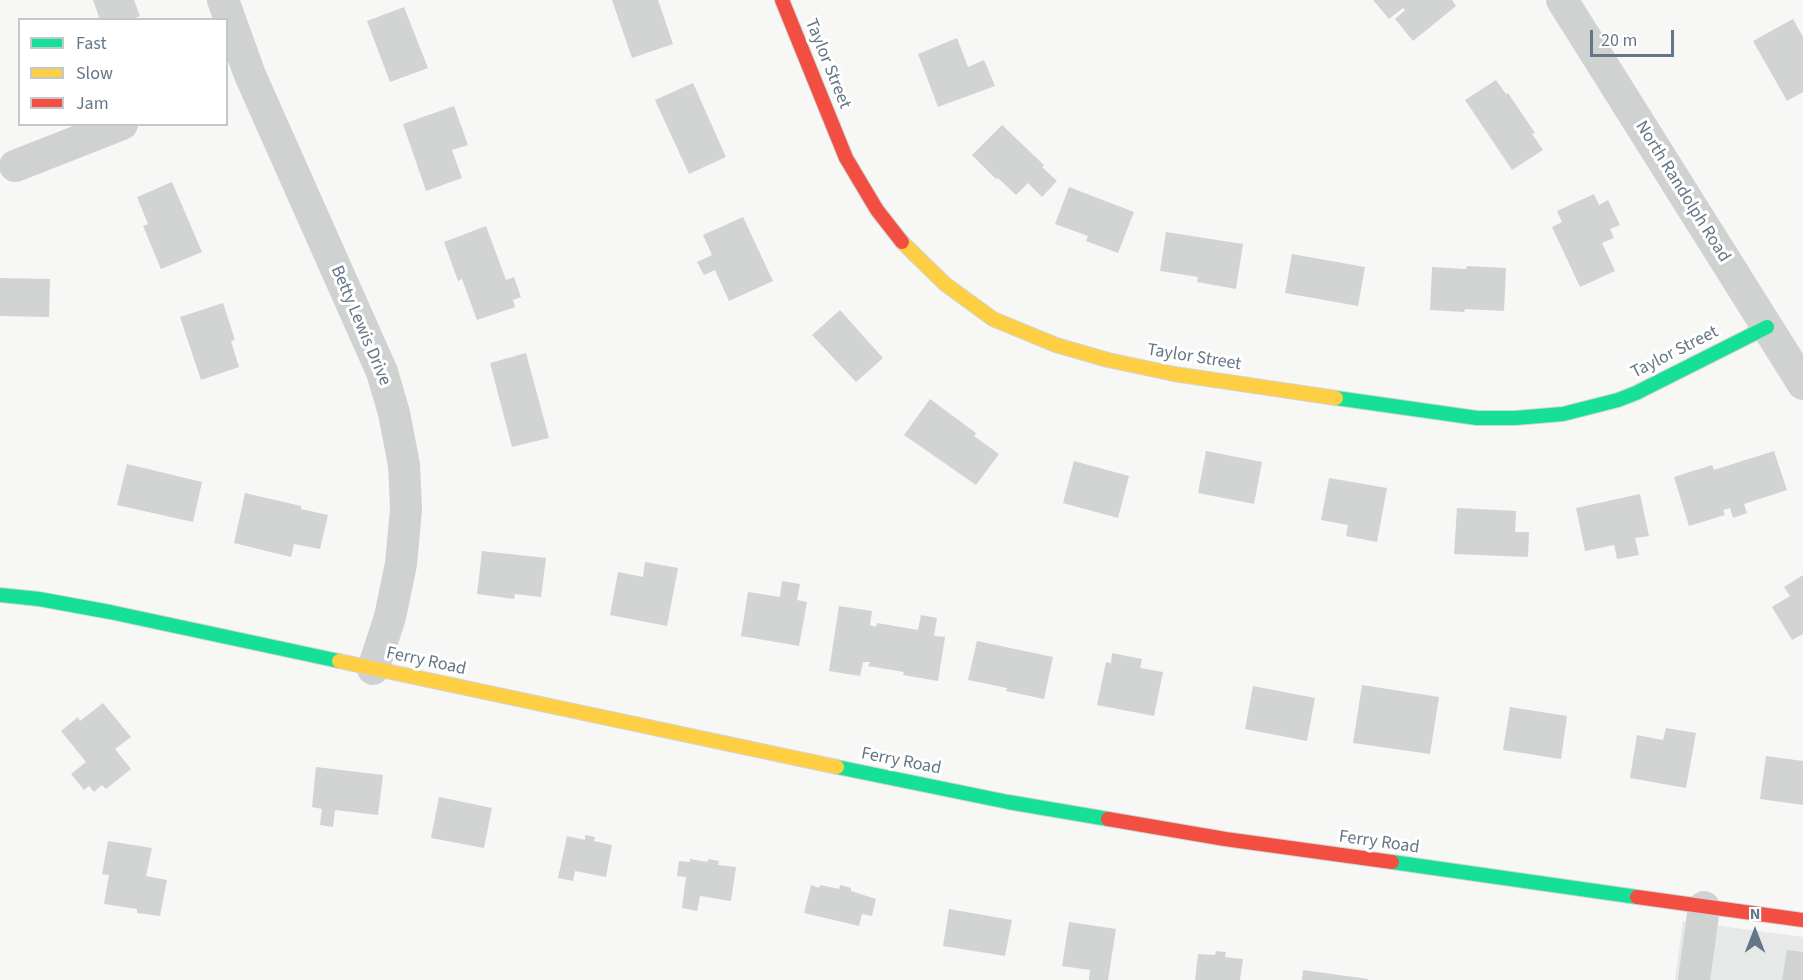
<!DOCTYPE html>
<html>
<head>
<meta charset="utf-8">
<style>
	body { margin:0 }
	#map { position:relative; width:1803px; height:980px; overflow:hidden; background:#f7f7f5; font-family:"Source Sans 3",sans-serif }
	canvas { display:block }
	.legend { position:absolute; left:18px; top:18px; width:210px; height:108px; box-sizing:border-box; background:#fff; border:2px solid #c1c9cf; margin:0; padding:8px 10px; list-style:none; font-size:18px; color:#647788 }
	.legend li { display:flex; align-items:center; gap:12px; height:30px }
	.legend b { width:30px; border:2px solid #c1c9cf }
	.north { position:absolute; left:1725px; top:902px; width:60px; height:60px; -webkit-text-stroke:4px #fff; paint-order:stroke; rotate:0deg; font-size:16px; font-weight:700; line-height:24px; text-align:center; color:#647788 }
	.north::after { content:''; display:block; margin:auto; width:21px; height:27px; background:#647788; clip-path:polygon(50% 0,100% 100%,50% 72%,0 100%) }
	.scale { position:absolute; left:1590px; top:30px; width:84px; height:27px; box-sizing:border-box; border:3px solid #647788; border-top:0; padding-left:8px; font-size:18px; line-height:21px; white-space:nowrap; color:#647788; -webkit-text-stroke:4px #fff; paint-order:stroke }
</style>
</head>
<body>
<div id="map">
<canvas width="1803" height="980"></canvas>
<ul class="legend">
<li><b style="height:8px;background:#16e098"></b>Fast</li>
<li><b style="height:8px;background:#ffcf43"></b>Slow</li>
<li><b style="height:8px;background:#f24e42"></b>Jam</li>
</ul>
<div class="north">N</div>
<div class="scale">20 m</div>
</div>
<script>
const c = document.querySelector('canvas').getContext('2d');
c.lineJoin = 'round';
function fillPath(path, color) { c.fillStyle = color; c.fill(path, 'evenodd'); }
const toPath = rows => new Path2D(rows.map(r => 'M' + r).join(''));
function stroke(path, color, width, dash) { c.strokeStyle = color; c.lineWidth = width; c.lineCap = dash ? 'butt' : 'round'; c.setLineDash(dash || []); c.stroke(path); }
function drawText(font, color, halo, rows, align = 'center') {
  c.font = font + ' "Source Sans 3",sans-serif'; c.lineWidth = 6; c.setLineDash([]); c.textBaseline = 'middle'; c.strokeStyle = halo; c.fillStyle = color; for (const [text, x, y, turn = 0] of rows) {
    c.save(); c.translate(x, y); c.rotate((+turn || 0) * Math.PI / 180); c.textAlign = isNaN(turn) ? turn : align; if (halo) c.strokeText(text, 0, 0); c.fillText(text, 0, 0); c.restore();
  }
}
fillPath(toPath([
	[1683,921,1803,937,1803,980,1675,980]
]), '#e7e9e8');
fillPath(toPath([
	[93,0,134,0,140,16,131,20,100,20],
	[612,0,658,0,673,44,632,58],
	[1373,0,1452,0,1456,6,1413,41,1395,19,1405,10,1403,8,1389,19],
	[404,7,428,68,390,82,367,21],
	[1793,19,1803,37,1803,92,1787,101,1753,41],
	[957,38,968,67,984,60,995,86,938,107,918,54],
	[1496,80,1506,94,1508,93,1535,133,1532,134,1543,150,1512,170,1465,100],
	[693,83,726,157,689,174,655,100],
	[454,106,468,145,452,150,462,178,426,191,403,124],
	[1002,125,1044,165,1042,167,1057,181,1042,197,1028,183,1016,195,998,178,996,179,972,155],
	[172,182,202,252,161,269,143,226,148,224,137,197],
	[1069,187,1134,212,1118,253,1086,241,1088,236,1055,224],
	[1594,194,1599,205,1608,200,1620,225,1610,229,1614,238,1602,243,1615,271,1580,287,1552,227,1562,222,1557,211],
	[743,217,773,281,729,301,715,270,704,275,697,262,712,255,703,235],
	[486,226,506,280,514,277,521,297,513,300,515,307,477,320,462,279,458,281,444,242],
	[1166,232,1243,244,1236,289,1197,282,1198,277,1160,271],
	[1292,254,1365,267,1358,306,1285,293],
	[1467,266,1506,268,1504,311,1465,309,1464,312,1430,310,1432,267,1466,269],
	[0,278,50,279,49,317,0,316],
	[223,303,235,340,231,341,239,367,201,380,180,317],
	[840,310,883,358,856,382,812,335],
	[526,353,549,438,512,447,490,363],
	[930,399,976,433,974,436,999,454,976,485,904,435],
	[1206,451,1262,462,1254,504,1198,493],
	[1774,451,1787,490,1744,504,1747,513,1733,518,1730,508,1723,510,1725,515,1689,526,1674,477,1712,465,1714,470],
	[1074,461,1129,476,1118,518,1063,503],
	[127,464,202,482,193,522,117,505],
	[1329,478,1387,488,1377,542,1346,536,1348,525,1321,520],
	[245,493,301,506,301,509,328,515,320,549,294,544,291,557,234,543],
	[1640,494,1649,536,1635,538,1639,555,1617,559,1614,545,1585,551,1576,508],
	[1457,508,1516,511,1515,532,1529,532,1528,557,1454,554],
	[482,551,546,558,541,597,515,594,514,599,477,594],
	[645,562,678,568,667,626,610,615,618,572,643,577],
	[1803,575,1803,634,1792,640,1772,607,1790,596,1784,587],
	[782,581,800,584,797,600,807,602,799,646,741,636,748,592,780,597],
	[839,606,872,611,870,625,876,627,877,623,918,630,921,615,937,618,934,636,945,637,938,681,903,675,904,672,868,666,870,662,863,662,860,676,829,671],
	[977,641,1053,657,1044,699,1006,691,1007,688,968,680],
	[1112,653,1142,659,1140,668,1163,672,1154,716,1097,705,1106,662,1111,663],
	[1362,685,1439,697,1430,754,1353,743],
	[1253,686,1315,698,1307,741,1245,729],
	[103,703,131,737,115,749,131,769,106,789,102,785,94,792,89,786,84,790,71,774,86,762,61,731,78,717,80,721],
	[1510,707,1567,716,1561,759,1503,750],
	[1666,728,1696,733,1686,788,1630,778,1637,735,1663,740],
	[1766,756,1803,761,1803,805,1760,799],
	[316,767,383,775,378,815,335,810,333,827,320,825,322,809,312,807],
	[439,797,492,808,484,848,431,838],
	[585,835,595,837,594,841,612,845,606,877,575,871,573,881,558,878,567,836,585,840],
	[108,841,152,848,146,876,167,880,160,916,137,913,137,909,104,904,109,875,102,874],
	[690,859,708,862,708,859,719,861,718,865,736,867,731,901,700,896,697,911,682,908,686,877,677,876,679,861,690,862],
	[811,885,819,888,820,885,839,889,840,885,851,888,851,891,876,899,872,916,862,914,859,926,804,913],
	[949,909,1012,920,1005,956,943,946],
	[1069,922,1116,929,1108,980,1089,980,1090,970,1062,966],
	[1787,950,1803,952,1803,980,1782,980],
	[1216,951,1226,952,1225,957,1243,959,1240,980,1195,980,1198,954,1215,955],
	[1303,970,1368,979,1368,980,1302,980]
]), '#d2d3d3');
const fast = toPath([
	[1336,398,1477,418,1515,418,1563,414,1618,400,1636,393,1767,327],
	[0,595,39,599,110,612,339,661],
	[837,767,1008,802,1108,819],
	[1392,862,1637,897]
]);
const slow = toPath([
	[902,242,945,284,993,319,1056,345,1108,360,1174,374,1336,398],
	[339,661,837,767]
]);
const jam = toPath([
	[782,0,846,158,877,210,902,242],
	[1108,819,1225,839,1392,862],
	[1637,897,1803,920]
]);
stroke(fast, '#d2d4d5', 16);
stroke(slow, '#d2d4d5', 16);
stroke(jam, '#d2d4d5', 16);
stroke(toPath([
	[223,0,250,75,382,372,394,413,404,465,406,509,401,564,390,617,373,669],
	[1562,0,1803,384],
	[15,166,122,124],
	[1694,980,1704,907]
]), '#d0d2d2', 32);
stroke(fast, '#16e098', 14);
stroke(slow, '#ffcf43', 14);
stroke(jam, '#f24e42', 14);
drawText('18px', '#647788', '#fff', [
	["Taylor Street",827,64,68],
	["North Randolph Road",1682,192,58],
	["Betty Lewis Drive",360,326,67],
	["Taylor Street",1675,353,-27],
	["Taylor Street",1194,358,9],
	["Ferry Road",426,662,12],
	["Ferry Road",901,762,11],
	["Ferry Road",1379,843,8]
]);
</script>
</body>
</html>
